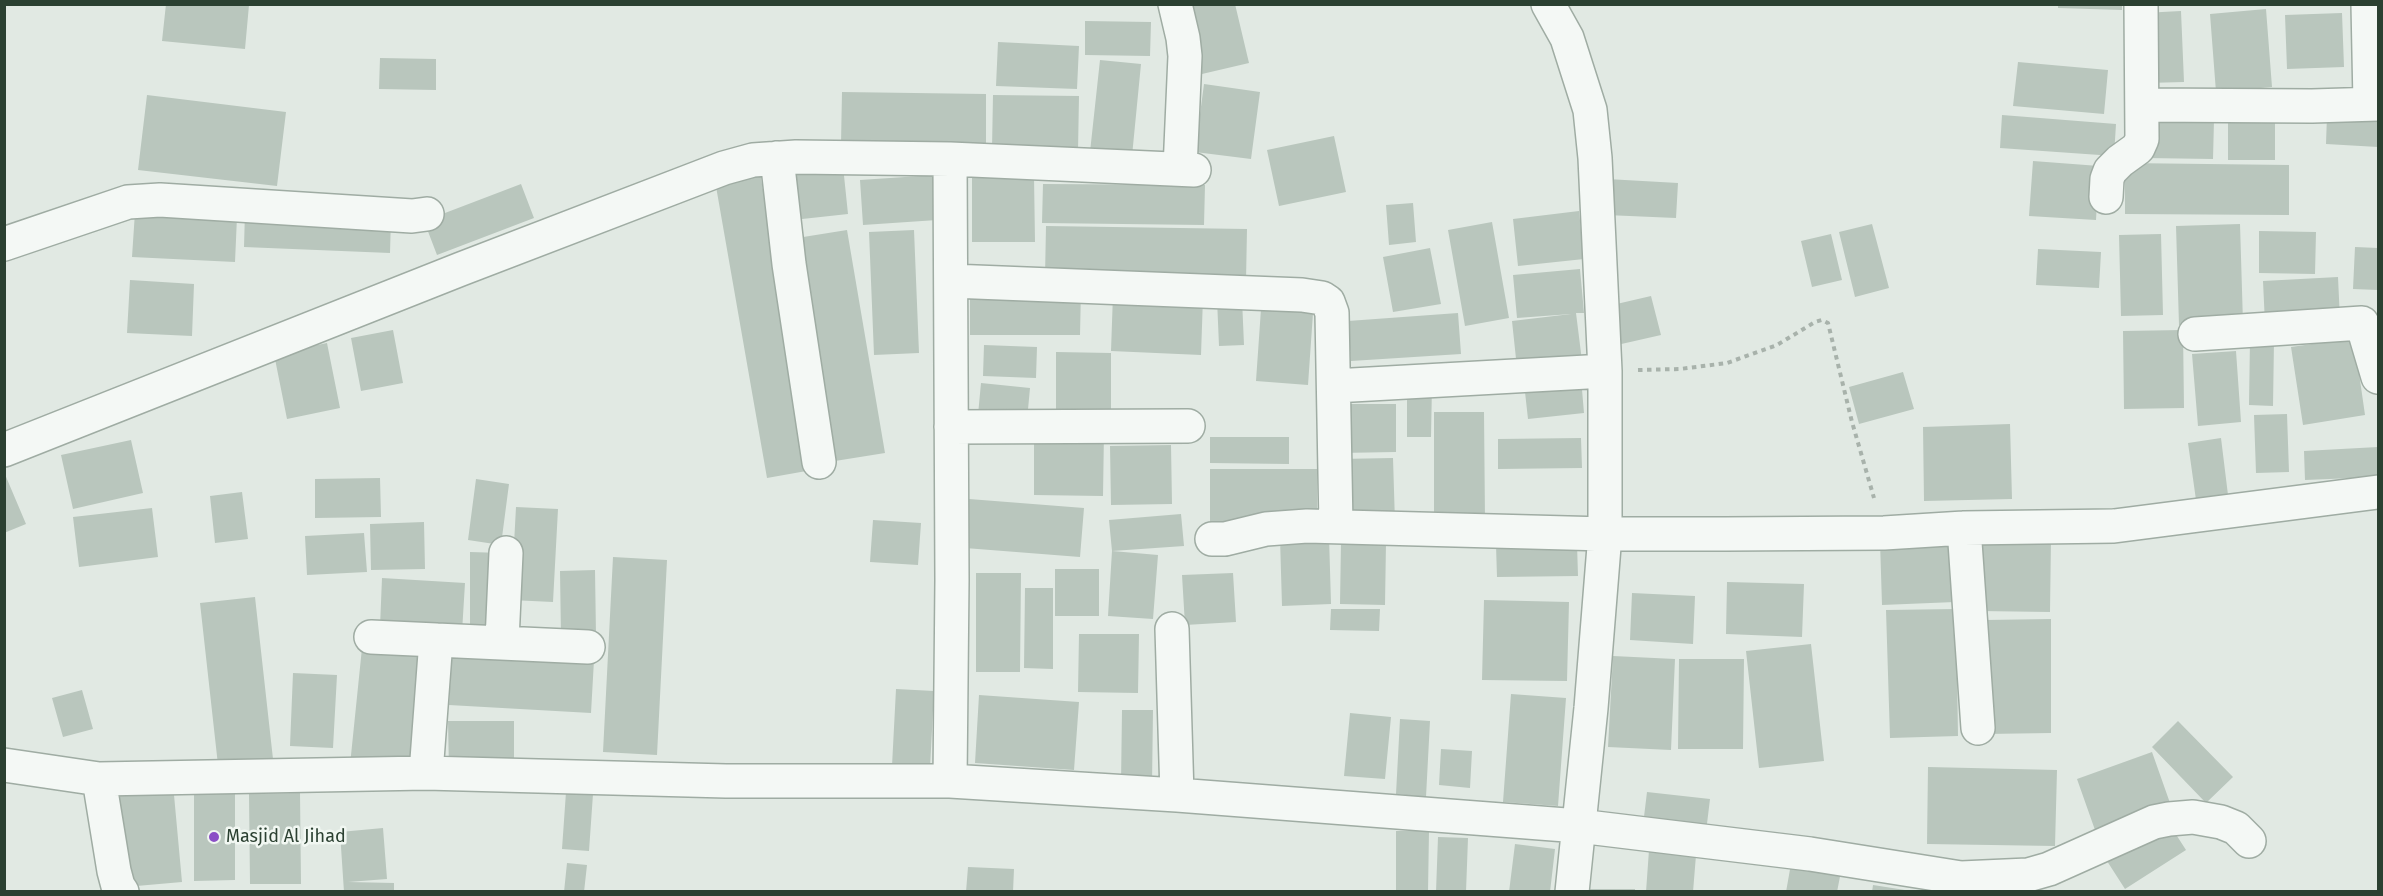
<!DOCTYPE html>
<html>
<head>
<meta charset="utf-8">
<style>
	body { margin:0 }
	#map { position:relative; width:2383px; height:896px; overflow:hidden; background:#e1e9e3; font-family:"Fira Sans",sans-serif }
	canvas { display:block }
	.frame { position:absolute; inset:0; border:6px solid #2b4031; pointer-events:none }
</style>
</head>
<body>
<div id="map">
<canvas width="2383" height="896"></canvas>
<div class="frame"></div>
</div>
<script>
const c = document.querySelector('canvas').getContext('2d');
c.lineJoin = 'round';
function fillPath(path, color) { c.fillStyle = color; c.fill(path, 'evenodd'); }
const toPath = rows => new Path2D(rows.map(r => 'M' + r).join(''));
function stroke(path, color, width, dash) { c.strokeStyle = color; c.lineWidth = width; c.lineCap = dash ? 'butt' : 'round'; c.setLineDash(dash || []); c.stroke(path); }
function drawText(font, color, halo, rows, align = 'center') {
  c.font = font + ' "Fira Sans",sans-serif'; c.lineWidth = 5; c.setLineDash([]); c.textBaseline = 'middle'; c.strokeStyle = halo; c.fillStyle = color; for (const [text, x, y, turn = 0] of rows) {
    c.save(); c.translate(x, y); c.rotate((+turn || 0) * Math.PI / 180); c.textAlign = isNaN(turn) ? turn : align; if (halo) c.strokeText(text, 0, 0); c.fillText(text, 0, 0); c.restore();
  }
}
fillPath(toPath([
	[166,4,249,5,245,49,162,41],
	[1185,4,1235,4,1249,63,1202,74],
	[2058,4,2122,4,2122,10,2058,8],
	[2266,9,2272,87,2216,92,2210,14],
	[2181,11,2184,82,2146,83,2143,13],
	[2342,13,2344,67,2287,69,2285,15],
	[1085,21,1151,22,1150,56,1085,55],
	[998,42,1079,46,1077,89,996,86],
	[380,58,436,59,436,90,379,89],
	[1100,60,1141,64,1132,156,1090,152],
	[2018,62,2108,70,2104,114,2013,106],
	[1204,84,1260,92,1251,159,1195,152],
	[842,92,986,94,986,146,841,144],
	[147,95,286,112,277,186,138,170],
	[993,95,1079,96,1078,151,992,149],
	[2002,115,2116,124,2114,156,2000,148],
	[2327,115,2378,118,2378,147,2326,144],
	[2147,119,2214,120,2213,159,2146,158],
	[2228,119,2275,120,2275,160,2228,160],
	[1334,136,1346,192,1279,206,1267,150],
	[2033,161,2099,166,2096,220,2029,216],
	[2125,163,2289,165,2289,215,2125,214],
	[843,166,848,214,793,220,788,171],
	[759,167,812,470,767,478,714,175],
	[935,175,937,220,863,225,860,180],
	[972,176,1034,176,1035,242,972,242],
	[1607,179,1678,183,1676,218,1606,215],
	[521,184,534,218,437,255,424,221],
	[1043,184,1205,185,1204,225,1042,223],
	[1413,203,1416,242,1389,245,1386,205],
	[245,211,391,217,390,253,244,247],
	[1579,211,1584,259,1518,266,1513,219],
	[135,212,237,217,235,262,132,257],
	[1492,222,1509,318,1465,326,1448,230],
	[1872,224,1889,288,1855,297,1839,232],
	[2240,224,2243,323,2179,325,2176,226],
	[1046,226,1247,229,1246,281,1045,277],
	[847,230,885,453,835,461,797,238],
	[914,230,919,353,874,355,869,232],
	[2259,231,2316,232,2315,274,2259,273],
	[1831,234,1842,280,1812,287,1801,241],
	[2161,234,2163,315,2121,316,2119,235],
	[2355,247,2378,248,2378,290,2353,289],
	[1430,248,1441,304,1393,312,1383,257],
	[2038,249,2101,252,2099,288,2036,285],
	[1580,269,1584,313,1576,313,1582,361,1517,368,1512,321,1571,314,1517,318,1513,275],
	[2338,277,2340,320,2265,324,2263,281],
	[130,280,194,284,192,336,127,333],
	[970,287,1081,288,1080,335,970,335],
	[1113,294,1203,297,1201,355,1111,351],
	[1651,296,1661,335,1617,345,1608,306],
	[1217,299,1242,299,1244,345,1219,346],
	[1261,309,1313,313,1308,385,1256,381],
	[1458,313,1461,354,1351,361,1348,321],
	[393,330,403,383,361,391,351,338],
	[2183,330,2184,408,2124,409,2123,331],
	[2354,338,2365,415,2303,425,2291,347],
	[2250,340,2274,341,2273,406,2249,405],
	[327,343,340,408,287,419,274,354],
	[984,345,1037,347,1036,378,983,376],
	[2236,351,2241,422,2198,426,2192,354],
	[1056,352,1111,353,1111,421,1056,421],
	[1903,372,1914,409,1859,424,1849,387],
	[1581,378,1584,413,1528,419,1524,383],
	[981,383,1030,388,1027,420,978,415],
	[1407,385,1432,385,1431,437,1407,437],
	[1338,404,1396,404,1396,452,1339,453],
	[1434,412,1484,412,1485,521,1434,521],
	[2287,414,2289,472,2256,473,2254,415],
	[2010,424,2012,499,1924,501,1923,427],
	[1034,430,1104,431,1103,496,1034,495],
	[1210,437,1289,437,1289,464,1210,463],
	[1581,438,1582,468,1498,469,1498,439],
	[2221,438,2228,495,2196,500,2188,443],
	[131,440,143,493,73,509,61,455],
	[1171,445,1172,504,1111,505,1110,446],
	[2378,447,2378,477,2305,480,2304,451],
	[1393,458,1395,523,1341,524,1339,459],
	[1210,469,1317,469,1317,522,1210,522],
	[4,472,26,524,4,533],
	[380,478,381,517,315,518,315,479],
	[476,479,509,484,501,545,468,540],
	[242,492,248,539,215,543,210,496],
	[969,499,1084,508,1080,557,965,548],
	[516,507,558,509,553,602,511,600],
	[152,508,158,557,79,567,73,517],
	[1181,514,1184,546,1112,551,1109,520],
	[873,520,921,523,918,565,870,562],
	[424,522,425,569,371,570,370,524],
	[364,533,367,572,307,575,305,536],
	[1329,536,1331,604,1282,606,1280,538],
	[1980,537,2051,538,2050,612,1979,611],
	[1954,539,1955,602,1882,605,1880,541],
	[1341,542,1386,542,1385,605,1340,604],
	[1577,544,1578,576,1497,577,1496,545],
	[1112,551,1158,555,1153,619,1108,616],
	[470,552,502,553,501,632,470,632],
	[613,557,667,560,657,755,603,752],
	[1055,569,1099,569,1099,616,1055,616],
	[595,570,596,636,561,637,560,571],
	[976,573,1021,573,1020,672,976,672],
	[1233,573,1236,622,1185,625,1182,575],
	[382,578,465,583,462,632,380,627],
	[1727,582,1804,584,1802,637,1726,634],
	[1025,588,1053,588,1053,669,1024,668],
	[1632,593,1695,596,1693,644,1630,640],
	[255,597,273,759,218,765,200,603],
	[1484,600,1569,602,1567,681,1482,680],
	[1331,609,1380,609,1379,631,1330,630],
	[1956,609,1958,736,1890,738,1886,610],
	[2051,619,2051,733,1986,734,1985,620],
	[1079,634,1139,634,1138,693,1078,692],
	[1811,644,1824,761,1759,768,1746,651],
	[362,648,422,654,410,771,350,765],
	[452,652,594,660,591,713,449,705],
	[1613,656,1675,659,1671,750,1608,747],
	[1679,659,1744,659,1743,749,1678,749],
	[293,673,337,675,333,748,290,746],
	[896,689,934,691,930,768,892,766],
	[82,690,93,729,63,737,52,698],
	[1511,694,1566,698,1558,806,1503,802],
	[979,695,1079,702,1074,770,975,763],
	[1122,710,1153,710,1152,784,1121,784],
	[1350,713,1391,717,1385,779,1344,776],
	[1400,719,1430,721,1426,797,1396,794],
	[448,721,514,721,514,769,449,770],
	[2178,721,2233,777,2206,803,2152,747],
	[1441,749,1472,751,1470,788,1439,785],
	[2152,752,2170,803,2095,830,2077,779],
	[1928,767,2057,770,2055,846,1927,844],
	[173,784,182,882,125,887,116,789],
	[566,792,593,794,589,851,562,849],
	[1647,792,1710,799,1706,832,1643,825],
	[194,793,235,794,235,880,194,881],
	[300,793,301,884,250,884,249,794],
	[2168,822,2186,850,2125,889,2107,861],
	[383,828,387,879,348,882,394,883,394,892,344,892,340,832],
	[1396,831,1429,831,1428,892,1396,892],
	[1438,837,1468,838,1466,892,1436,892],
	[1515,844,1555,849,1550,892,1509,892],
	[1649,850,1696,855,1693,892,1646,892],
	[1792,858,1842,866,1837,892,1786,892],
	[567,863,587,865,584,892,564,892],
	[968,867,1014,869,1013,892,966,892],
	[1873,885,1905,890,1905,892,1872,892],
	[1587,889,1635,889,1635,892,1587,892]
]), '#b9c6bd');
const minor = toPath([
	[1175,4,1183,38,1185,56,1180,169],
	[1548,4,1567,38,1590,110,1595,158,1605,371,1605,534,1591,708,1572,892],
	[2368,4,2370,103],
	[2142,105,2312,106,2378,104],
	[777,158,789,264,819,462],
	[950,159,952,580,950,781],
	[2106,197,2107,179,2110,171,2120,161,2138,148,2142,139,2141,4],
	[4,244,128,202,160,200,412,216,427,214],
	[951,281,1302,295,1322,298,1328,302,1332,313,1336,526],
	[2195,334,2362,323,2378,377],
	[1334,386,1605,371],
	[951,427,1188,426],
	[4,450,461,269,724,168,753,160,796,157,950,159,1194,170],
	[1964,528,1978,728],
	[1212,539,1225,539,1266,529,1307,526,1605,534,1725,534,1884,533,1964,528,2114,526,2378,492],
	[1172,629,1177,795],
	[371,637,588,647],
	[502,641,506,553],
	[4,765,99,779,426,773,726,781,950,781,1177,795,1579,826,1810,854,1961,878,2028,875,2049,869,2154,822,2169,819,2193,817,2221,822,2236,828,2249,841],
	[426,773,436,640],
	[99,779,114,871,118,886,122,892]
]);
stroke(minor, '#9faca3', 36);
stroke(toPath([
	[1638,370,1680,369,1727,363,1777,345,1815,322,1822,320,1828,323,1852,422,1874,498]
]), '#a8b2ab', 4, [4.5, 4.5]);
stroke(minor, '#f4f8f5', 33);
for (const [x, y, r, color] of [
	[214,837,6,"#8b4fc6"]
]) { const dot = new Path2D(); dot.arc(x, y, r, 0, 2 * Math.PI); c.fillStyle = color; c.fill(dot); stroke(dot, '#f1f7f2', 2); }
drawText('18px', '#2b4031', '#f1f7f2', [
	["Masjid Al Jihad",226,837]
], 'left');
</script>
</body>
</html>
